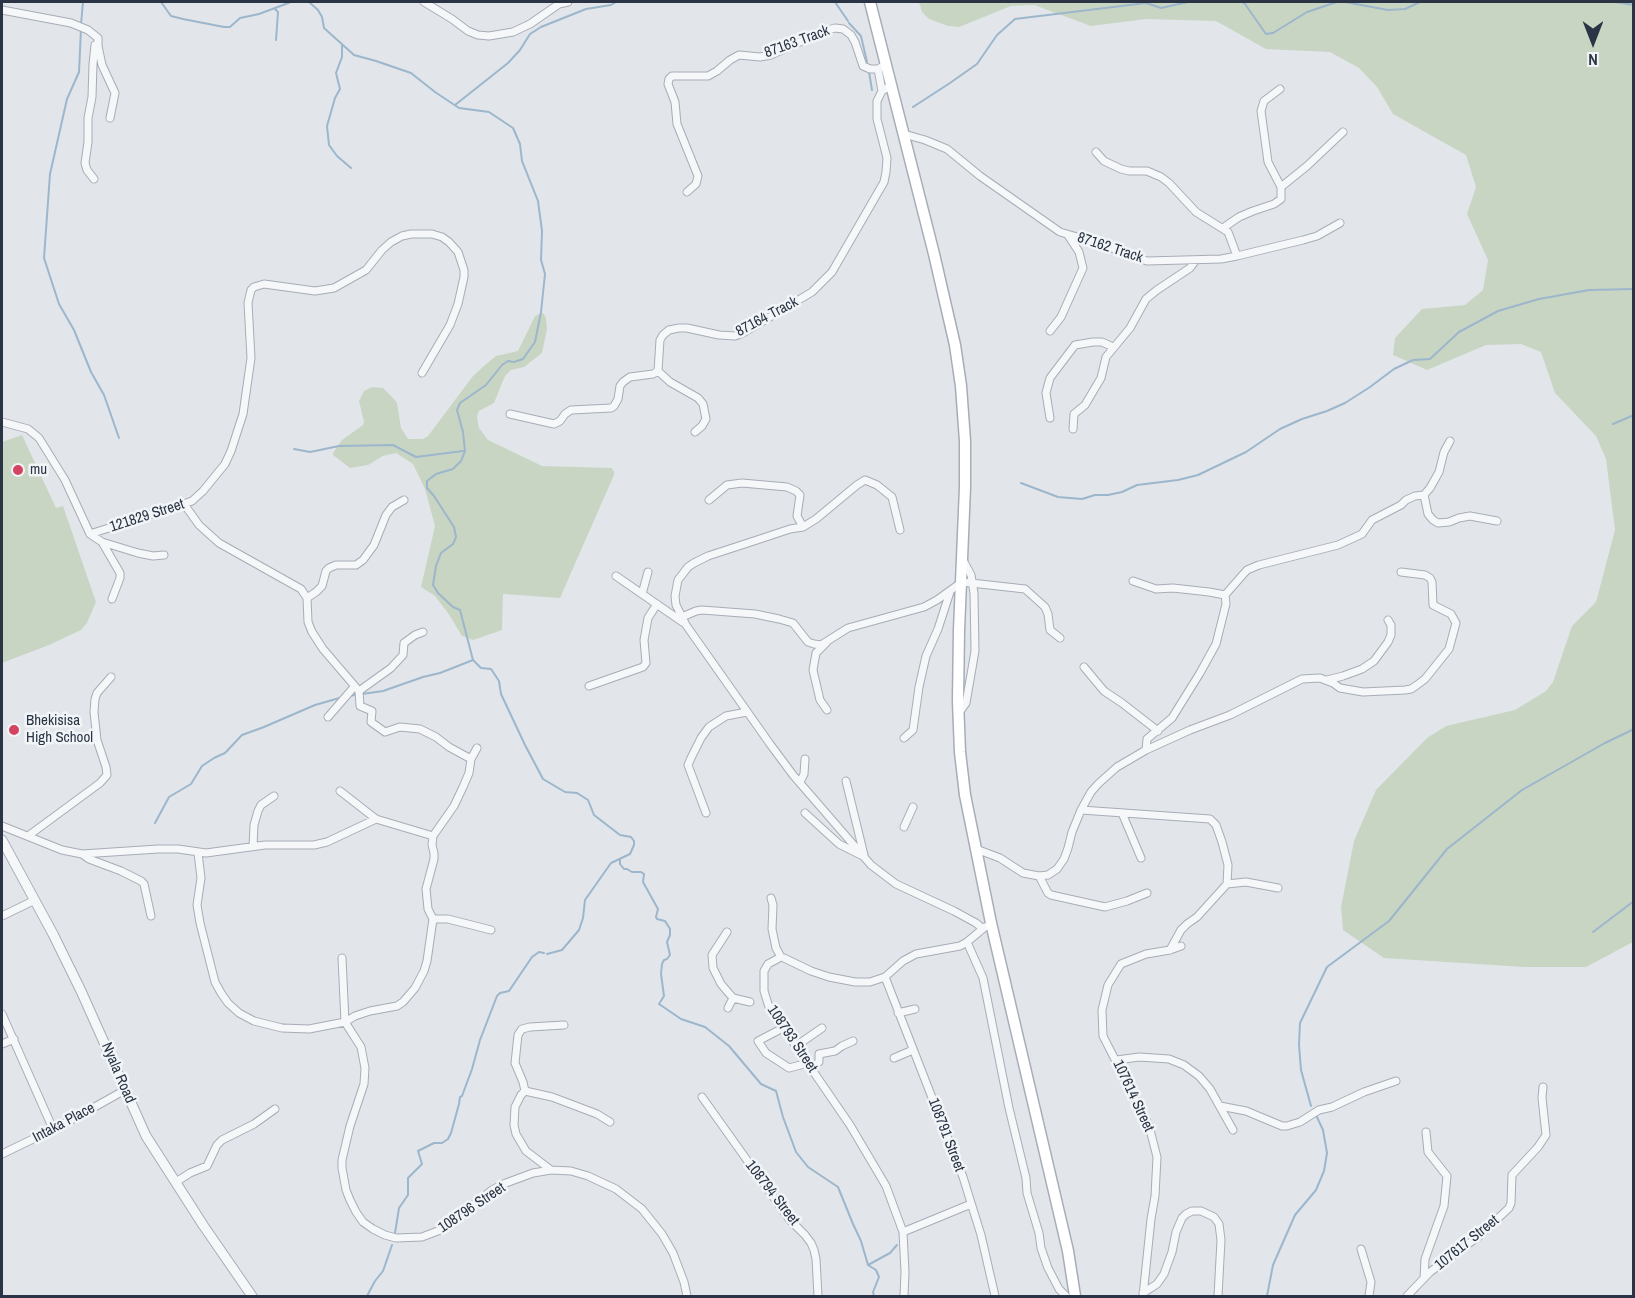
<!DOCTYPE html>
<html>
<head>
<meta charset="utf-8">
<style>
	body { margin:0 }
	#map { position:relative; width:1635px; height:1298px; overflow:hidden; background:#e2e6eb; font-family:"Archivo Narrow",sans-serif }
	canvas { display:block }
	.frame { position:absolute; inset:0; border:3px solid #2a3444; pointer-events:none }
	.north { position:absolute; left:1563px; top:12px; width:60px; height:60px; -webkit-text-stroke:4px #f2f5f8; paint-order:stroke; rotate:180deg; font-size:16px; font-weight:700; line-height:24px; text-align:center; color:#2a3444 }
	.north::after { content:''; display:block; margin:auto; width:21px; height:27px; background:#2a3444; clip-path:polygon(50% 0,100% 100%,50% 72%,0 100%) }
</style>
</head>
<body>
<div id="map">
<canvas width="1635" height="1298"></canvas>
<div class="frame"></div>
<div class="north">N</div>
</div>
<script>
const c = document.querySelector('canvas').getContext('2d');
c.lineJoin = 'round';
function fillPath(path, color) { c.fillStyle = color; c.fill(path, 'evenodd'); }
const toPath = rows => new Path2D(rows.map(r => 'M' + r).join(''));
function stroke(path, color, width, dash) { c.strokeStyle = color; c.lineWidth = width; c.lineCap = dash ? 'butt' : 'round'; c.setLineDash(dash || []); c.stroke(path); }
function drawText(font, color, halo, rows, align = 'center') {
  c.font = font + ' "Archivo Narrow",sans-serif'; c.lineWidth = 5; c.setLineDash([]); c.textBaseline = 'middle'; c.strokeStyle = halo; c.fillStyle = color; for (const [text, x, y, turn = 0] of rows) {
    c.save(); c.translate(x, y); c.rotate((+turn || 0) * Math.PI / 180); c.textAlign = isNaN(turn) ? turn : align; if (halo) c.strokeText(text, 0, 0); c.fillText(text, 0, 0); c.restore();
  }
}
fillPath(toPath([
	[919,2,1633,2,1633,942,1586,967,1524,967,1384,958,1343,930,1341,907,1354,841,1376,790,1427,738,1446,726,1515,710,1546,691,1553,682,1572,626,1596,602,1615,530,1606,459,1596,436,1555,393,1541,352,1521,344,1486,345,1427,370,1393,355,1395,338,1422,309,1465,305,1483,290,1488,260,1467,214,1476,187,1466,155,1393,114,1377,87,1359,68,1330,52,1266,49,1216,21,1146,19,1091,26,1034,5,1011,6,959,27,948,26,929,19,922,12],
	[543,313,546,318,547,329,542,353,524,367,511,370,505,376,494,403,479,411,478,413,477,418,479,428,488,440,542,466,612,468,614,472,614,475,560,598,503,594,502,630,473,640,462,636,448,613,435,596,421,587,435,526,425,489,413,464,396,453,383,456,368,465,350,468,333,455,333,453,342,440,363,425,364,422,359,401,364,391,372,387,383,388,394,399,397,403,401,428,408,439,423,439,428,436,473,376,485,365,496,356,518,351,535,316],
	[22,435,56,508,63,506,96,602,87,623,81,630,49,645,2,663,2,442]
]), '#c9d5c3');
stroke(toPath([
	[161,2,171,16,183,19,224,27,230,27,240,18,259,14,291,2],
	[309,2,318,10,322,17,324,28,354,55,376,61,411,73,435,92,459,108,489,112,513,128,520,144,522,161,538,201,542,231,541,260,545,274,541,312,535,342,523,359,514,362,508,361,502,365,486,385,460,403,457,410,463,432,465,451,461,461,453,469,436,474,427,481,427,488,434,496,454,527,456,537,453,544,441,553,436,566,433,585,438,593,453,607,460,610,473,660,481,668,491,669,499,681,501,694,525,745,543,779,565,792,577,793,588,800,594,815,620,835,631,837,634,841,634,845,630,854,611,863,585,900,583,918,579,930,562,950,547,954],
	[835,2,848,21],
	[1242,2,1245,4,1266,34,1273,33,1307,12,1337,2],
	[1345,2,1388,10,1405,9,1420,2],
	[1615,2,1634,5],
	[275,9,278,12,276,40],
	[849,23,861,36,867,62],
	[81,24,83,2],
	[81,29,79,72,67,99,50,174,44,258,59,304,74,330,91,372,104,395,119,438],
	[342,46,342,57,336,73,340,89,335,98,327,126,329,145,337,156,351,168],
	[869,72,872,90],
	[455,105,508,63,520,50,530,34,541,27,586,9,611,5,616,2],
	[913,107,950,83,977,64,997,35,1015,19,1146,3,1161,8,1188,2],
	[1613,424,1634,415],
	[294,449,310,452,339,446,393,445,416,457,463,451],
	[1021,483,1058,497,1082,499,1095,495,1108,495,1122,492,1137,485,1178,480,1198,475,1246,452,1280,429,1302,419,1327,411,1345,403,1370,387,1394,369,1413,360,1430,359,1459,332,1498,311,1539,299,1589,290,1634,289],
	[348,696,383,691,423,677,440,673,473,660],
	[155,823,169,797,191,784,202,766,214,758,225,753,242,735,264,727,315,705,343,697],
	[620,859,620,864,624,869,627,869,632,872,641,872,644,874,643,882,658,909,656,917,657,919,665,921,670,929,670,935,667,942,670,955,667,959,664,960,662,964,661,974,664,996,659,1004,681,1019,705,1027,729,1046,761,1084,776,1091,783,1117,796,1152,808,1167,838,1187,853,1224,861,1241,868,1265,876,1270,879,1277,873,1292,874,1296],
	[1593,932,1634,901],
	[1311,1106,1301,1070,1299,1045,1300,1023,1327,967,1389,921,1447,849,1522,790,1605,743,1634,729],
	[395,1233,399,1208,408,1195,408,1178,422,1164,418,1151,434,1143,442,1143,448,1139,451,1133,459,1104,460,1097,462,1096,472,1069,480,1040,497,996,500,993,509,991,532,957,539,952,544,953],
	[868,1265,890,1253,897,1245],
	[367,1296,375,1281,383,1271,392,1245],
	[1267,1296,1273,1265,1295,1215,1316,1190,1324,1171,1327,1153,1323,1130,1316,1115]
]), '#9cb6cc', 2);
const minor = toPath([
	[424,2,452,19,468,31,478,35,489,36,513,32,530,24,559,4,568,2],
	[2,10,71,23,88,30,98,38,98,46,102,65,115,93,110,118],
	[878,69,882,91],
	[904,134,925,140,947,149,980,176,1060,232,1098,243,1147,261,1221,259,1237,256,1303,240,1317,236,1340,223],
	[1096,152,1104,161,1121,169,1129,171,1147,171,1161,177,1169,183,1196,212,1228,232,1237,256],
	[94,179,87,170,85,163,88,142,88,118,92,97,93,64,95,45],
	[1281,187,1307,166,1343,132],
	[687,192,696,184,698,176,677,124,675,102,668,84,669,79,672,76,708,76,717,71,730,60,739,55,760,57,771,55,824,31,835,28,843,29,851,35,855,42,863,66,870,69,878,69,886,64],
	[1223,228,1239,217,1253,211,1274,204,1281,199,1281,187,1268,162,1261,111,1264,101,1280,89],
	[1050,331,1061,317,1083,268,1079,252,1068,235],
	[658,371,670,382,698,398,703,404,706,419,702,426,695,432],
	[510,414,554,424,560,421,565,414,571,410,611,408,614,406,618,399,620,386,623,382,630,377,653,374,658,371,660,340,663,335,669,330,679,328,687,328,719,335,735,336,743,333,812,292,832,272,884,182,886,172,887,158,877,119,877,101,882,91,892,85],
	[1050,418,1046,393,1050,378,1075,345,1093,342,1102,342,1113,347],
	[2,422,28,429,39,438,65,480,90,534,184,504,192,501,203,491,225,464,231,451,243,414,251,358,248,303,251,290,254,287,264,284,315,291,334,288,366,270,382,250,391,242,402,236,411,234,432,234,442,237,449,242,458,252,464,270,464,277,458,304,450,325,422,373],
	[1073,429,1074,414,1085,405,1101,378,1106,357,1130,328,1146,299,1157,290,1190,268,1196,260],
	[1424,495,1428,514,1433,520,1438,523,1449,522,1459,518,1470,516,1497,521],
	[709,500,727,485,742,483,787,487,796,491,800,495,797,516,803,527],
	[184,504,199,525,219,543,301,589,307,598,308,622,312,632,323,649,359,691,360,706,372,711,371,722,385,732,400,727,420,729,436,737,449,747,471,759],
	[900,530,892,497,877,485,865,480,857,485,816,519,803,527,790,529,760,539,708,556,694,563,688,567,678,580,675,596,676,605,686,625,770,744,793,775,871,865,896,884,954,911,976,923,982,928],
	[90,534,102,542,138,553,153,556,164,555],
	[102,542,120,573,120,578,112,599],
	[616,576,684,623],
	[1133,581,1156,589,1173,588,1209,592,1225,595],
	[642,594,648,572],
	[307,598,316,592,322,586,326,571,329,568,336,565,356,565,363,560,374,545,386,515,392,507,404,500],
	[682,617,696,611,702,610,755,614,779,619,793,623,808,642,814,644,821,645,848,628,924,607,937,600,962,582,1025,589,1045,607,1048,614,1050,630,1060,638],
	[826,643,816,653,813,670,820,700,827,710],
	[1084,667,1104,691,1122,703,1158,731],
	[1327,680,1343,676,1362,669,1374,661,1388,642,1391,635,1391,625,1388,620],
	[589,686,643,667,646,663,644,640,648,618,657,604],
	[359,691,391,668,403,655,404,643,415,635,423,632],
	[958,714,966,703,975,651,974,593,971,575,963,560],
	[328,717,354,687],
	[904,738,913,730,919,687,926,656,938,629,950,592],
	[1146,750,1147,739,1172,718,1200,673,1216,644,1226,604,1225,595,1247,570,1259,565,1338,545,1362,534,1372,520,1401,505,1406,500,1415,496,1424,495,1430,488,1439,472,1444,452,1450,441],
	[846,781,864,855],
	[800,782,804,774,805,759],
	[340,791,376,819,433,836,454,806,463,787,469,773,471,759,477,748],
	[1081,810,1210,819,1216,825,1222,842,1228,865,1227,884],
	[706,813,688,765,691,758,701,738,709,727,726,716,747,712],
	[805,813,839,844,863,856],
	[1122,813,1141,858],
	[2,826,62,850,82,854,158,849,178,849,206,853,265,845,314,845,327,842,376,819],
	[904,827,913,807],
	[28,836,100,783,107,775,106,767,97,740,94,712,95,699,97,693,111,677],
	[253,846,254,825,258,811,261,805,274,796],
	[976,849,1000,858,1023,873,1039,876,1048,875,1057,869,1064,859,1068,848,1072,832,1081,810,1091,792,1098,784,1117,767,1146,750,1190,730,1230,715,1302,679,1320,678,1333,683,1340,688,1363,692,1405,690,1411,689,1417,685,1425,679,1449,649,1456,623,1451,614,1433,605,1432,582,1430,578,1425,575,1401,572],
	[198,853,201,878,197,905,200,923,215,982,221,993,228,1003,239,1013,254,1021,282,1028,309,1029,345,1022,355,1016,370,1011,397,1006,403,1002,415,988,424,971,427,961,433,919,428,909,426,889,434,859,434,853,432,845,433,836],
	[82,854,89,859,121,871,141,881,144,884,151,916],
	[1039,876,1048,893,1051,895,1105,907,1127,901,1147,893],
	[771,898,773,905,772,929,776,948,781,957],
	[2,916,35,900],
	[433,919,448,919,491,930],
	[727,932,712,955,713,968,721,984,733,998],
	[967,942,983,978,1009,1108,1026,1178,1027,1193,1039,1233,1041,1248,1048,1268,1059,1289,1066,1296],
	[1170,950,1181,930,1187,924,1197,917,1227,884,1246,882,1278,888],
	[342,958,345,1022,361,1047,365,1068,364,1084,350,1126,342,1160,342,1168,346,1190,350,1200,356,1212,363,1222,373,1229,385,1235,396,1238,422,1237,443,1229,492,1190,506,1183,533,1173,551,1170,571,1171,588,1176,616,1189,642,1209,662,1234,673,1253,684,1282,687,1296],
	[885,977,963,1177,981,1235,995,1296],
	[728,1008,733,998,750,1002],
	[898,1013,915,1009],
	[2,1014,53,1129],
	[564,1025,530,1027,522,1029,518,1035,515,1063,523,1082,525,1091,552,1097,597,1114,610,1122],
	[783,1028,758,1041,766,1053,789,1068,808,1063],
	[2,1044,14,1039],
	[796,1046,822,1028],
	[894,1058,913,1050],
	[1117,1060,1139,1057,1169,1059,1184,1065,1199,1076,1210,1089,1233,1130],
	[811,1068,819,1062,819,1054,835,1051,842,1046,853,1041],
	[525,1091,521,1095,515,1107,514,1125,516,1134,526,1151,551,1170],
	[702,1097,789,1219,805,1235,811,1243,814,1250,816,1259,818,1296],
	[1220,1106,1246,1111,1282,1126,1287,1126,1300,1122,1319,1110,1332,1107,1364,1092,1396,1081],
	[2,1154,66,1123,125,1090],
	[176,1182,190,1173,207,1166,217,1145,222,1140,254,1124,275,1109],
	[903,1232,971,1204],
	[1361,1249,1371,1282,1369,1296],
	[1424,1278,1425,1259,1444,1206,1447,1176,1428,1152,1426,1132],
	[1143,1293,1157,1284,1164,1274,1172,1252,1176,1232,1182,1218,1186,1214,1192,1211,1201,1211,1214,1217,1219,1224,1221,1240,1218,1296],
	[904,1296,905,1272,903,1232,886,1186,850,1125,769,1007,764,991,764,971,768,964,781,957,784,958,811,971,829,977,855,982,870,982,885,977,903,961,916,954,960,946,967,942,985,927],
	[1143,1296,1151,1219,1155,1196,1157,1157,1149,1126,1103,1036,1102,1010,1108,985,1121,964,1146,954,1170,950,1181,946],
	[1407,1296,1430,1272,1479,1236,1509,1208,1511,1203,1512,1175,1538,1147,1546,1135,1542,1098,1543,1087]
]);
const tertiary = toPath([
	[2,840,53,934,81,991,146,1136,203,1225,252,1296]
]);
const secondary = toPath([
	[870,2,934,254,955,345,961,386,965,441,965,487,959,630,958,701,960,752,965,795,991,923,1068,1251,1075,1296]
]);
stroke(minor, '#a7adb6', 9);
stroke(tertiary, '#a7adb6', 11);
stroke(secondary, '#a7adb6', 13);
stroke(minor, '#f5f7f9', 7);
stroke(tertiary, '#f5f7f9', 9);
stroke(secondary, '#fff', 10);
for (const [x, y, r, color] of [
	[18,470,6,"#d44460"],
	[14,730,6,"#d44460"]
]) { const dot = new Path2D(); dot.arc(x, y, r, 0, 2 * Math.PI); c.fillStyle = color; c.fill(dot); stroke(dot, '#f2f5f8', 2); }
drawText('15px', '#2a3444', '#f2f5f8', [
	["87163 Track",797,42,-20],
	["87162 Track",1110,248,18],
	["87164 Track",767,317,-28],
	["121829 Street",147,516,-18],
	["108793 Street",792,1039,56],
	["Nyala Road",118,1073,67],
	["107614 Street",1133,1096,65],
	["Intaka Place",64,1123,-28],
	["108791 Street",946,1135,69],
	["108794 Street",772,1193,52],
	["108796 Street",472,1208,-34],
	["107617 Street",1467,1243,-39]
]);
drawText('15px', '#2a3444', '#f2f5f8', [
	["mu",30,470],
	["Bhekisisa",26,721],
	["High School",26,738]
], 'left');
</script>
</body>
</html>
